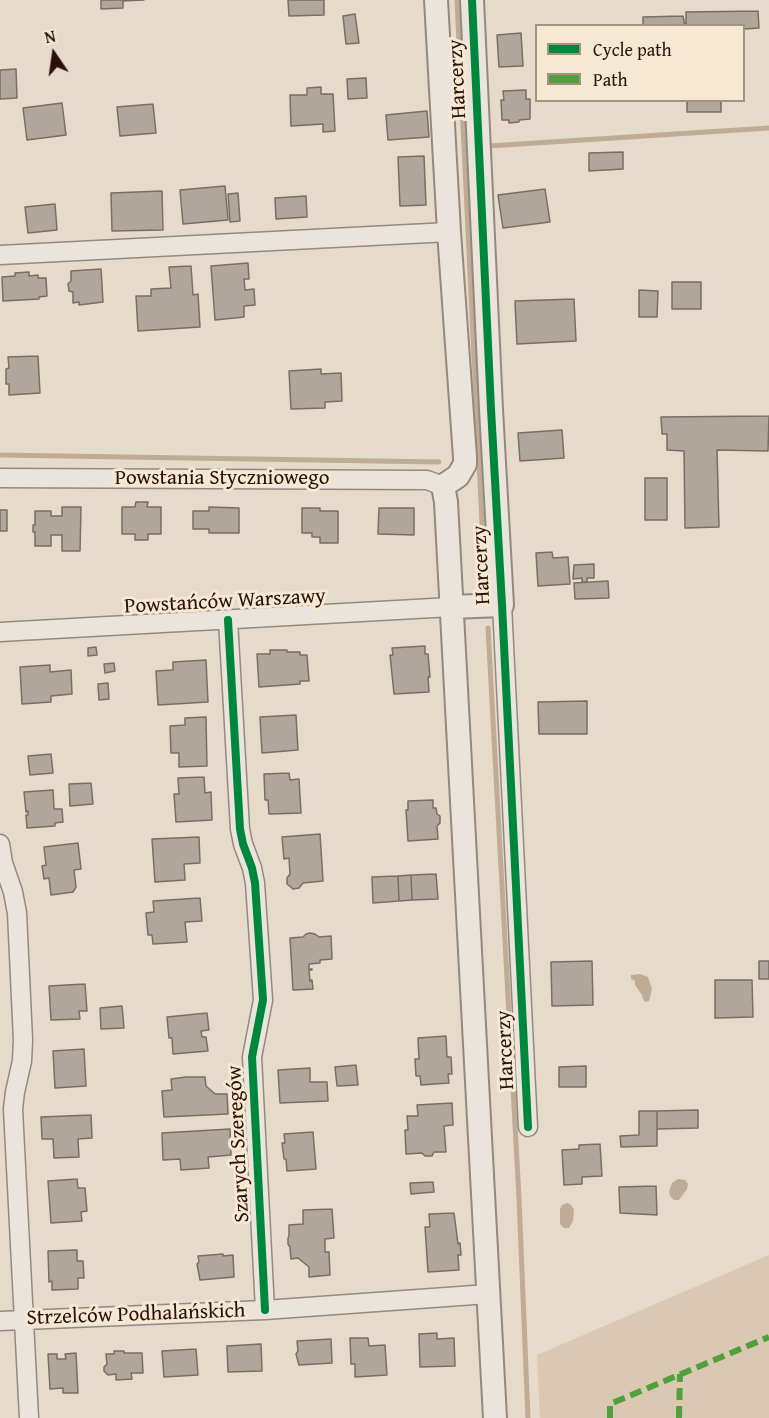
<!DOCTYPE html>
<html>
<head>
<meta charset="utf-8">
<style>
	body { margin:0 }
	#map { position:relative; width:769px; height:1418px; overflow:hidden; background:#e6daca; font-family:"Gentium Book Plus",serif }
	canvas { display:block }
	.legend { position:absolute; left:535px; top:24px; width:210px; height:78px; box-sizing:border-box; background:#f7e8d4; border:2px solid #a59282; margin:0; padding:8px 10px; list-style:none; font-size:18px; color:#291106 }
	.legend li { display:flex; align-items:center; gap:12px; height:30px }
	.legend b { width:30px; border:2px solid #a59282 }
	.north { position:absolute; left:24px; top:24px; width:60px; height:60px; -webkit-text-stroke:4px #f7e8d4; paint-order:stroke; rotate:347deg; font-size:16px; font-weight:700; line-height:24px; text-align:center; color:#291106 }
	.north::after { content:''; display:block; margin:auto; width:21px; height:27px; background:#291106; clip-path:polygon(50% 0,100% 100%,50% 72%,0 100%) }
</style>
</head>
<body>
<div id="map">
<canvas width="769" height="1418"></canvas>
<ul class="legend">
<li><b style="height:8px;background:#00873e"></b>Cycle path</li>
<li><b style="height:8px;background:#51a03d"></b>Path</li>
</ul>
<div class="north">N</div>
</div>
<script>
const c = document.querySelector('canvas').getContext('2d');
c.lineJoin = 'round';
function fillPath(path, color) { c.fillStyle = color; c.fill(path, 'evenodd'); }
const toPath = rows => new Path2D(rows.map(r => 'M' + r).join(''));
function stroke(path, color, width, dash) { c.strokeStyle = color; c.lineWidth = width; c.lineCap = dash ? 'butt' : 'round'; c.setLineDash(dash || []); c.stroke(path); }
function drawText(font, color, halo, rows, align = 'center') {
  c.font = font + ' "Gentium Book Plus",serif'; c.lineWidth = 6; c.setLineDash([]); c.textBaseline = 'middle'; c.strokeStyle = halo; c.fillStyle = color; for (const [text, x, y, turn = 0] of rows) {
    c.save(); c.translate(x, y); c.rotate((+turn || 0) * Math.PI / 180); c.textAlign = isNaN(turn) ? turn : align; if (halo) c.strokeText(text, 0, 0); c.fillText(text, 0, 0); c.restore();
  }
}
fillPath(toPath([
	[769,1255,769,1418,540,1418,537,1355]
]), '#dac8b2');
fillPath(toPath([
	[640,974,648,977,652,989,649,1001,645,1002,643,999,642,995,635,985,635,981,631,979,631,975],
	[678,1179,685,1180,688,1184,687,1189,679,1200,674,1200,670,1196,669,1191,672,1183],
	[567,1203,570,1204,574,1209,573,1221,569,1228,564,1228,560,1224,560,1209,562,1205]
]), '#bfab96');
stroke(toPath([
	[457,0,484,566],
	[489,146,769,128],
	[0,455,439,462],
	[488,628,519,1198,528,1418]
]), '#bfab96', 5);
const building = toPath([
	[101,0,144,0,123,1,123,8,101,9,101,0],
	[288,0,324,0,324,15,289,16,288,0],
	[758,11,759,28,744,29,744,26,686,26,686,12,758,11],
	[355,14,359,43,346,44,343,16,355,14],
	[683,16,685,26,643,26,643,17,683,16],
	[521,33,523,66,499,67,497,35,521,33],
	[16,69,17,98,0,99,0,70,16,69],
	[366,78,367,98,348,99,347,79,366,78],
	[321,87,321,94,333,94,335,131,323,132,323,124,291,126,290,95,307,95,307,88,321,87],
	[526,90,526,99,530,99,530,119,519,120,519,122,509,123,509,120,502,120,501,100,504,100,503,91,526,90],
	[687,100,721,100,721,112,687,112,687,100],
	[62,103,66,135,27,140,23,108,62,103],
	[153,104,156,133,120,136,117,107,153,104],
	[427,111,429,137,388,140,386,115,427,111],
	[623,152,623,169,589,171,589,153,623,152],
	[424,156,426,205,400,206,398,157,424,156],
	[225,186,228,220,183,224,180,190,225,186],
	[545,189,550,222,503,228,498,195,545,189],
	[162,191,163,230,112,231,111,193,162,191],
	[238,193,240,221,230,222,228,194,238,193],
	[306,196,307,217,276,219,275,198,306,196],
	[55,204,57,230,28,233,25,207,55,204],
	[248,263,249,279,244,279,245,290,254,289,255,305,244,306,244,317,215,320,211,266,248,263],
	[191,266,193,295,198,294,200,327,138,331,136,296,151,296,151,289,171,288,169,267,191,266],
	[101,269,103,302,79,305,79,302,73,303,73,292,69,291,68,284,71,281,71,271,101,269],
	[29,272,29,276,38,275,38,278,46,278,47,296,39,297,39,299,3,301,2,277,15,276,15,273,29,272],
	[672,282,701,282,701,309,672,309,672,282],
	[639,290,658,291,657,317,639,317,639,290],
	[574,299,576,341,517,344,515,301,574,299],
	[38,356,40,393,9,395,9,384,6,384,6,369,9,368,8,357,38,356],
	[321,369,321,374,341,373,342,401,325,402,325,408,291,409,289,371,321,369],
	[769,416,768,451,717,450,719,527,685,528,684,451,667,450,667,434,662,434,661,417,769,416],
	[562,430,564,458,520,461,518,433,562,430],
	[645,478,667,478,667,520,645,520,645,478],
	[136,502,148,502,147,507,161,507,161,534,148,534,148,540,135,540,135,534,122,534,122,507,135,507,136,502],
	[62,507,81,507,80,551,62,551,62,535,51,535,51,546,35,546,35,532,33,532,33,525,35,525,35,511,51,511,51,516,62,516,62,507],
	[209,507,239,508,239,533,209,533,209,529,193,529,193,511,209,511,209,507],
	[302,508,320,508,320,511,338,511,338,543,320,543,320,537,312,537,312,533,302,533,302,508],
	[379,508,414,508,414,535,378,534,379,508],
	[0,510,7,510,7,531,0,531,0,510],
	[552,552,553,558,568,557,570,584,538,586,536,553,552,552],
	[594,564,594,578,587,578,587,582,582,582,582,578,573,579,574,565,594,564],
	[608,581,609,598,575,599,574,583,608,581],
	[425,646,425,654,428,654,430,677,428,677,429,692,394,694,390,655,393,655,392,648,425,646],
	[96,647,97,655,88,656,88,648,96,647],
	[270,650,287,650,287,652,300,652,300,655,307,655,309,681,300,681,300,684,259,687,257,654,270,654,270,650],
	[206,660,208,702,158,705,156,671,173,670,173,662,206,660],
	[114,663,115,671,105,673,104,664,114,663],
	[50,665,50,672,71,670,72,694,51,696,51,702,22,704,20,667,50,665],
	[108,683,109,699,99,700,98,684,108,683],
	[587,701,587,734,539,734,538,702,587,701],
	[296,715,298,750,262,753,260,717,296,715],
	[206,717,207,766,179,767,179,753,171,753,170,726,185,725,185,718,206,717],
	[51,754,53,773,30,775,28,756,51,754],
	[289,773,290,780,299,779,301,813,269,814,268,800,265,800,264,774,289,773],
	[204,777,205,793,211,792,212,820,176,822,174,794,179,794,178,778,204,777],
	[91,783,93,804,70,806,69,784,91,783],
	[53,790,54,809,62,809,63,822,55,823,55,826,27,828,26,815,28,815,28,811,26,812,24,792,53,790],
	[433,800,433,808,436,808,437,814,440,816,440,823,437,826,438,839,408,841,406,810,408,810,408,801,433,800],
	[320,834,323,881,303,883,299,888,293,889,287,884,287,878,290,874,289,858,284,859,282,837,320,834],
	[199,837,200,863,184,864,185,880,155,882,152,839,199,837],
	[78,843,81,869,74,870,76,887,73,892,51,895,49,878,44,879,42,866,46,865,44,847,78,843],
	[436,874,438,899,412,900,411,875,436,874],
	[411,875,412,900,399,901,398,876,411,875],
	[398,876,399,901,373,903,372,877,398,876],
	[200,898,202,921,185,922,187,942,153,944,152,935,148,935,146,913,154,912,153,901,200,898],
	[310,933,315,934,319,937,331,936,332,959,320,960,320,963,309,964,309,969,312,969,312,970,309,970,310,981,312,980,313,989,293,990,290,938,303,937,306,934,310,933],
	[592,961,593,1005,552,1006,551,962,592,961],
	[759,961,769,961,769,979,759,979,759,961],
	[715,980,752,980,753,1017,715,1018,715,980],
	[85,984,87,1011,79,1011,80,1019,51,1020,49,986,85,984],
	[122,1006,124,1028,101,1029,100,1008,122,1006],
	[207,1013,209,1030,201,1031,202,1037,206,1037,208,1051,173,1054,172,1038,169,1038,167,1017,207,1013],
	[446,1036,447,1057,451,1057,452,1074,448,1074,449,1083,421,1085,420,1076,416,1076,415,1059,419,1059,418,1038,446,1036],
	[84,1049,86,1086,55,1088,53,1051,84,1049],
	[356,1065,358,1085,337,1086,335,1067,356,1065],
	[586,1066,586,1087,559,1087,559,1067,586,1066],
	[310,1068,310,1082,327,1082,328,1101,280,1103,278,1070,310,1068],
	[186,1077,205,1077,206,1086,215,1094,227,1094,228,1114,164,1117,162,1091,172,1090,171,1079,186,1077],
	[452,1103,453,1125,444,1126,446,1152,434,1152,432,1156,425,1156,422,1153,406,1154,405,1130,408,1130,407,1116,418,1116,417,1105,452,1103],
	[698,1110,698,1128,657,1129,657,1111,698,1110],
	[639,1111,657,1111,657,1146,621,1147,620,1136,639,1135,639,1111],
	[91,1115,92,1138,78,1139,79,1157,54,1158,53,1139,42,1139,41,1117,91,1115],
	[230,1129,231,1155,208,1157,209,1168,181,1170,180,1159,163,1160,162,1133,230,1129],
	[313,1132,316,1169,287,1171,286,1159,284,1159,282,1143,285,1143,284,1134,313,1132],
	[600,1144,602,1176,582,1177,582,1184,564,1185,562,1150,579,1149,579,1145,600,1144],
	[77,1179,78,1188,85,1188,87,1211,81,1212,82,1221,51,1223,48,1181,77,1179],
	[433,1182,434,1192,411,1194,410,1183,433,1182],
	[656,1186,657,1215,620,1213,619,1187,656,1186],
	[332,1209,334,1238,325,1239,325,1252,329,1252,330,1275,309,1277,309,1267,298,1258,291,1259,290,1247,288,1244,288,1238,289,1236,289,1225,303,1224,303,1210,332,1209],
	[454,1213,458,1244,460,1243,461,1255,458,1255,459,1270,428,1272,425,1227,430,1227,429,1214,454,1213],
	[77,1250,77,1261,83,1261,84,1278,78,1278,78,1289,52,1290,52,1281,49,1282,48,1251,77,1250],
	[223,1254,223,1256,233,1255,234,1277,200,1280,197,1264,199,1262,198,1256,223,1254],
	[437,1333,437,1339,454,1338,455,1366,420,1367,419,1334,437,1333],
	[350,1338,368,1338,369,1346,385,1345,387,1375,355,1377,355,1364,351,1364,350,1338],
	[331,1339,332,1363,299,1365,296,1354,298,1351,297,1341,331,1339],
	[261,1344,262,1371,228,1372,227,1346,261,1344],
	[196,1349,198,1375,164,1377,162,1351,196,1349],
	[114,1351,124,1351,124,1353,142,1353,143,1373,131,1373,132,1379,116,1380,116,1374,108,1375,104,1371,104,1367,107,1364,106,1354,114,1354,114,1351],
	[76,1353,78,1393,63,1393,63,1388,50,1389,48,1354,57,1354,57,1359,66,1359,65,1354,76,1353]
]);
fillPath(building, '#b0a69b');
stroke(building, '#786e64', 1.5);
const minor = toPath([
	[0,255,449,232],
	[0,478,427,480,443,486],
	[502,605,528,1127],
	[228,620,240,829,243,844,252,868,255,883,263,1000,252,1057,265,1310],
	[0,632,451,607],
	[0,844,3,863,13,892,17,913,23,1040,22,1061,15,1092,13,1109,29,1418],
	[0,1321,265,1310,488,1294]
]);
const tertiary = toPath([
	[436,0,449,232,465,457,465,464,458,476,443,486,446,502,495,1418],
	[451,607,502,605,491,409,472,0]
]);
stroke(minor, '#93897f', 21);
stroke(tertiary, '#93897f', 26);
stroke(minor, '#ebe4dc', 18);
stroke(tertiary, '#ebe4dc', 22);
stroke(toPath([
	[610,1418,610,1404,769,1337],
	[679,1418,680,1374]
]), '#51a03d', 6, [12, 6]);
stroke(toPath([
	[472,0,491,409,502,605,528,1127],
	[228,620,240,829,243,844,252,868,255,883,263,1000,252,1057,265,1310]
]), '#00873e', 8);
drawText('21px', '#291106', '#f7e8d4', [
	["Harcerzy",458,79,-93],
	["Powstania Styczniowego",222,479],
	["Harcerzy",482,565,-93],
	["Powstańców Warszawy",225,602,-3],
	["Harcerzy",506,1050,-93],
	["Szarych Szeregów",239,1144,-93],
	["Strzelców Podhalańskich",136,1315,-2]
]);
</script>
</body>
</html>
